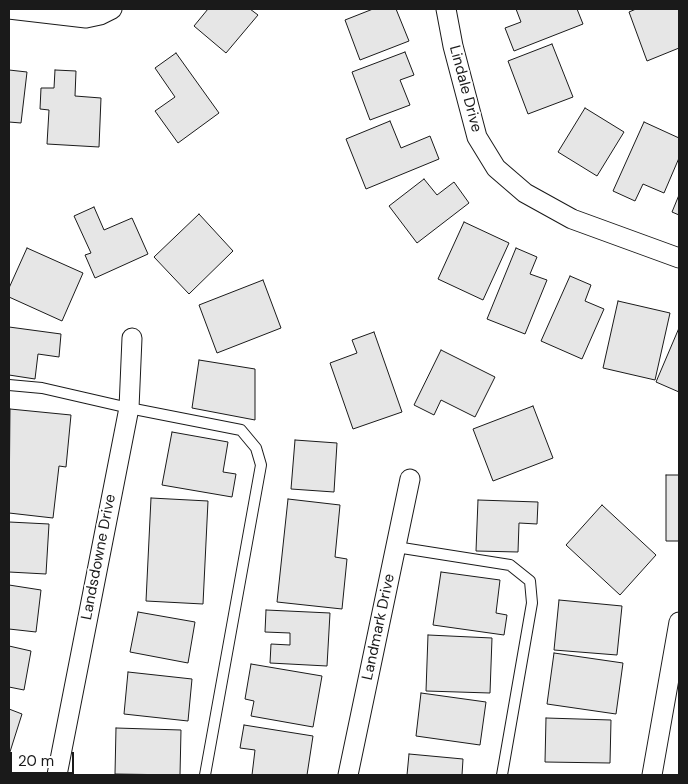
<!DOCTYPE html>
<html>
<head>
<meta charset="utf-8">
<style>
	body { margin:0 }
	#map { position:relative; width:688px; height:784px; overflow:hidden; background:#fff; font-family:"DM Sans",sans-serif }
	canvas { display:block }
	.frame { position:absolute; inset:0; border:10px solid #1a1a1a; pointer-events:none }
	.scale { position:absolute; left:10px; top:752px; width:64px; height:22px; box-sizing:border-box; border:2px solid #1a1a1a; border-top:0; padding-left:6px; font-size:15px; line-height:18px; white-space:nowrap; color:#1a1a1a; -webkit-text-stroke:4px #fff; paint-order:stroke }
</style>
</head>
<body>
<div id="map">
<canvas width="688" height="784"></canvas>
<div class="frame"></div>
<div class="scale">20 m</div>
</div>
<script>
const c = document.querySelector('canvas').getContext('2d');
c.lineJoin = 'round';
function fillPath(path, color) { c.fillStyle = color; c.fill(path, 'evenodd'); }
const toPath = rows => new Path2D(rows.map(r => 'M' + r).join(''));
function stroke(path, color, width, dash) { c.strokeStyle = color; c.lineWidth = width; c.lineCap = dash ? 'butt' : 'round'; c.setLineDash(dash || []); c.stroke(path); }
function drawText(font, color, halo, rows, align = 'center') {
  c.font = font + ' "DM Sans",sans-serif'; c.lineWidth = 4; c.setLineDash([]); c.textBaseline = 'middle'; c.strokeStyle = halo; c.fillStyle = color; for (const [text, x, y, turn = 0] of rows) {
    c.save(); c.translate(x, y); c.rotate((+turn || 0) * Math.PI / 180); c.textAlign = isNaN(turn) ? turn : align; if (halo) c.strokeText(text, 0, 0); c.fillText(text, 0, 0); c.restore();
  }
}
const building = toPath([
	[208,9,250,9,258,15,226,53,194,26,208,9],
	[373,9,396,9,409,41,360,60,345,20,373,9],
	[516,9,577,9,583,24,514,51,505,28,521,22,516,9],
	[636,9,679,9,679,48,647,61,629,12,636,9],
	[552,44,573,97,528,114,508,61,552,44],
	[405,52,414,75,400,80,410,105,370,120,352,72,405,52],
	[176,53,219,113,178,143,155,111,175,97,155,68,176,53],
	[9,70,27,72,21,123,9,122,9,70],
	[55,70,76,71,75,96,101,98,99,147,47,144,49,110,40,109,41,88,54,88,55,70],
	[585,108,624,132,597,176,558,152,585,108],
	[390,121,401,148,430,136,439,159,366,189,346,139,390,121],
	[644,122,679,138,679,158,664,193,643,184,635,201,613,191,644,122],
	[424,179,437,195,454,182,469,203,417,243,389,206,424,179],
	[679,195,679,215,672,212,679,195],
	[94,207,104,230,132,218,148,254,95,278,85,255,91,253,74,216,94,207],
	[199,214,233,251,189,294,154,257,199,214],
	[464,222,509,243,483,300,438,279,464,222],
	[27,248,83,273,62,321,9,297,9,288,27,248],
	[516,248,537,257,530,274,547,280,525,334,487,319,516,248],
	[570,276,591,285,585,301,604,309,582,359,541,341,570,276],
	[263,280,281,328,217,353,199,305,263,280],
	[618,301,670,313,655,380,603,368,618,301],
	[9,327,61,334,59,357,38,354,35,379,9,375,9,327],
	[679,328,679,392,656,382,679,328],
	[374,332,402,412,353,429,330,363,357,353,352,340,374,332],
	[441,350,495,377,475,417,441,400,434,415,414,405,441,350],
	[199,360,255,369,255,420,192,408,199,360],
	[533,406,553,458,493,481,473,429,533,406],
	[10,409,71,415,66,467,59,466,53,518,9,513,10,409],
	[172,432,228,442,223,472,236,474,232,497,162,485,172,432],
	[295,440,337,443,334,492,291,489,295,440],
	[666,475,679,475,679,541,666,541,666,475],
	[151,498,208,501,203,604,146,601,151,498],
	[288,499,340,505,335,557,347,559,342,609,277,602,288,499],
	[478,500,538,502,537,524,519,523,518,552,476,551,478,500],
	[602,505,656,555,620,595,566,545,602,505],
	[9,522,49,524,46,574,9,572,9,522],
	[441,572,500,580,496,613,507,615,504,635,433,625,441,572],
	[9,585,41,590,36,632,9,629,9,585],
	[559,600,622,606,617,655,554,650,559,600],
	[266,610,330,613,327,666,270,663,271,644,290,645,290,633,265,632,266,610],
	[138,612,195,622,188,663,130,652,138,612],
	[428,635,492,638,490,693,426,691,428,635],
	[9,646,31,651,24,690,9,687,9,646],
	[554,653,623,663,616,714,547,704,554,653],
	[251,664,322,676,313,727,251,716,254,701,245,699,251,664],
	[128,672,192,679,188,721,124,714,128,672],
	[421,693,486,702,480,745,416,736,421,693],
	[9,709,22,714,9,755,9,709],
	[546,718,611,720,610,763,545,762,546,718],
	[244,725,313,736,307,775,252,775,255,750,240,748,244,725],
	[116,728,181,730,180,775,115,774,116,728],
	[409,754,463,759,462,775,407,775,409,754]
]);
fillPath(building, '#e6e6e6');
stroke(building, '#1a1a1a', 1);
const service = toPath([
	[9,385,42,388,129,408,241,430,256,448,261,465,205,775],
	[396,547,510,565,530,581,532,603,502,775]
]);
const minor = toPath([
	[9,9,86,18,100,15,112,9],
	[446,9,453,46,477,137,496,168,525,193,572,219,679,258],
	[57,775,129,408,132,338],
	[348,775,410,479],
	[652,775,679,622]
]);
stroke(service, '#1a1a1a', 12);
stroke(minor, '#1a1a1a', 21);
stroke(service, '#fff', 10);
stroke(minor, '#fff', 19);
drawText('15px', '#1a1a1a', '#fff', [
	["Lindale Drive",465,89,75],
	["Landsdowne Drive",99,557,-79],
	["Landmark Drive",379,627,-78]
]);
</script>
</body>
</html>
